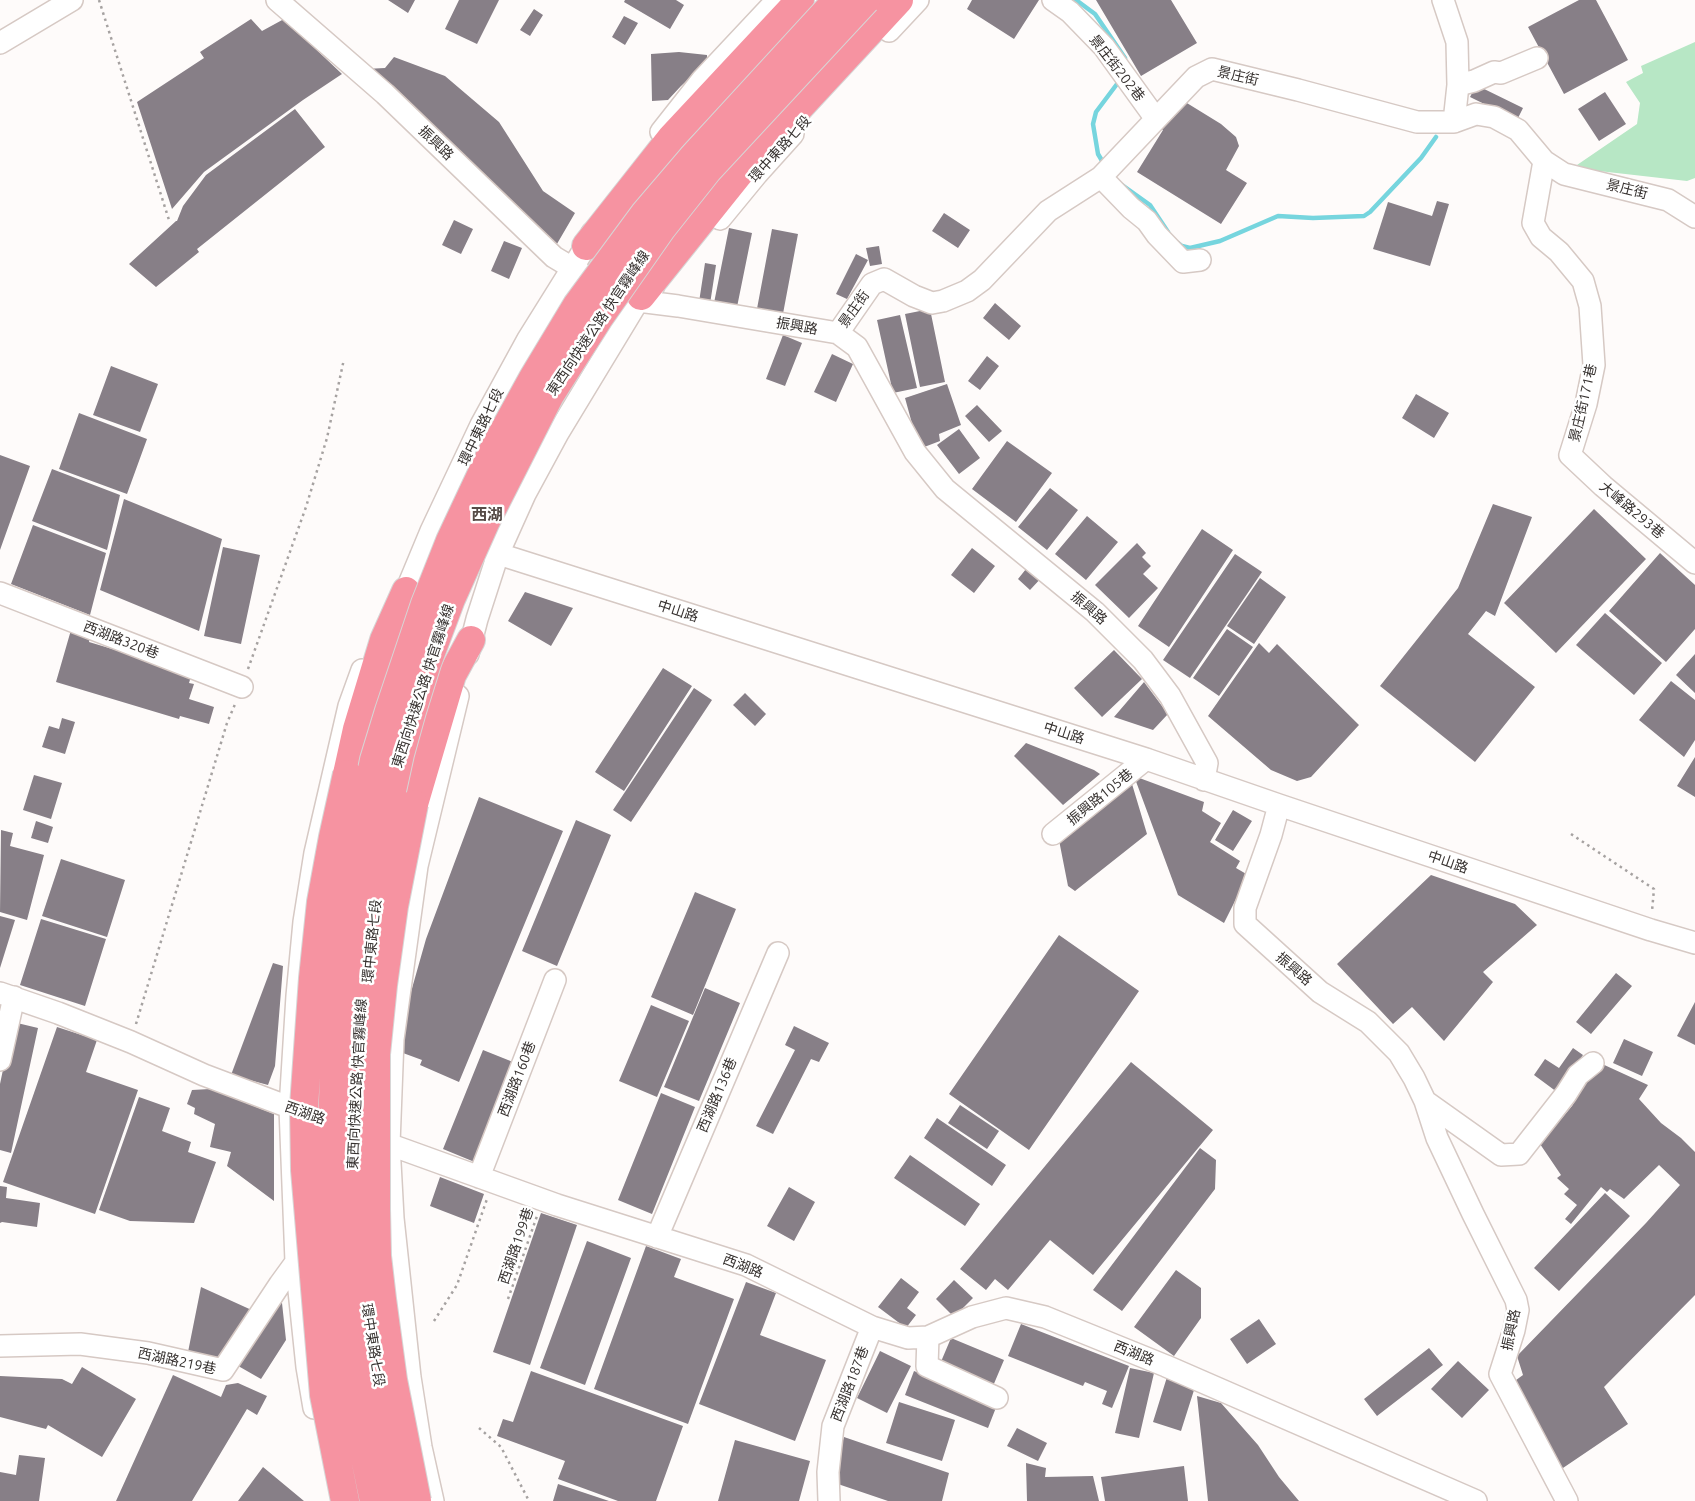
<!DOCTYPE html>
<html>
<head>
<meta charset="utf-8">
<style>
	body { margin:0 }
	canvas { display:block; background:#fefbfa }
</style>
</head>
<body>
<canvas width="1695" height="1501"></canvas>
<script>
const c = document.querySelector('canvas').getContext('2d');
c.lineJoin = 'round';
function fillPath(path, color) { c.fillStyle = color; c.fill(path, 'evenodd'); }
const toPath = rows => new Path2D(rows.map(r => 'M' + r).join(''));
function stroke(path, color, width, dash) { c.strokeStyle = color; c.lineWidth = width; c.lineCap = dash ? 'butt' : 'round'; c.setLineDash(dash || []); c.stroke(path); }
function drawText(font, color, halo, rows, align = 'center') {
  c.font = font + ' Ubuntu,"Noto Sans TC",sans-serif'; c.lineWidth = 5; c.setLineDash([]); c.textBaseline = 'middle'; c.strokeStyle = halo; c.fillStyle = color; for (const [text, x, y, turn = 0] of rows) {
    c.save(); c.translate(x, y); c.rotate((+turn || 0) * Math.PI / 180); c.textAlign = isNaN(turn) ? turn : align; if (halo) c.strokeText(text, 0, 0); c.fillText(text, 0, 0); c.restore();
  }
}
fillPath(toPath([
	[1695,42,1695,178,1687,181,1590,170,1577,165,1637,124,1640,103,1626,82,1643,73,1641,66]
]), '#b7e7c5');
stroke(toPath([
	[1076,0,1095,14,1125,58],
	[1104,164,1098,154,1093,124,1096,112,1120,80],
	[1122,185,1150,205,1168,232],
	[1178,243,1182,246,1190,248,1220,241,1278,216,1313,218,1364,216,1370,212,1421,158,1436,137]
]), '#76d5de', 4.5);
fillPath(toPath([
	[388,0,415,0,408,13],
	[459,0,499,0,477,44,445,29],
	[625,0,676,0,684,5,670,29,624,2],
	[972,0,1039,0,1014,39,967,9],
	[1096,0,1171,0,1197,43,1141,76],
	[1579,0,1596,0,1628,60,1564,94,1528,27],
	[534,9,543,15,530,36,520,30],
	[624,16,638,23,625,45,612,37],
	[251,19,262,31,284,19,342,74,303,100,204,172,172,209,137,102,204,58,200,52],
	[679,52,707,55,707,62,681,86,668,100,652,101,651,54],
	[394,57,445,76,499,122,543,191,575,213,554,249,365,69,385,68],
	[1476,85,1523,108,1517,120,1470,97],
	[1605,92,1626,124,1599,141,1578,109],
	[1182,100,1221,124,1236,137,1239,146,1226,170,1247,183,1221,224,1137,172,1163,130,1158,127],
	[295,109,325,147,197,249,199,252,156,287,129,264,176,221,177,221,183,206,206,175],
	[1437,201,1449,204,1430,266,1373,249,1388,202,1432,216],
	[944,213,970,230,958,248,932,231],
	[454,220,473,229,461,254,442,245],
	[729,228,752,233,737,307,714,303],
	[772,229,798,234,782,319,756,314],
	[504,241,522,248,509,279,491,271],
	[879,246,882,264,870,266,866,248],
	[856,254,868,260,847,299,836,294],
	[705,263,716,265,710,304,699,302],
	[995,303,1021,326,1009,340,983,318],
	[930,309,945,382,920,387,905,314],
	[900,315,917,388,893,393,877,320],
	[783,335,802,343,785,386,766,379],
	[832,354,853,364,836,402,814,392],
	[987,356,999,366,980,390,968,381],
	[111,366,158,384,140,432,93,415],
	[947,384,961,425,939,434,940,441,919,449,905,398],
	[1416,394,1449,413,1434,438,1402,418],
	[977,405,1002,431,989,442,965,416],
	[79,413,147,439,127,494,59,469],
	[959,429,980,458,959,474,937,445],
	[1007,441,1052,473,1016,522,972,489],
	[0,455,30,466,0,550],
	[52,469,120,495,107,550,32,521],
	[1050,488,1078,510,1047,550,1018,527],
	[124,499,222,539,199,631,100,590],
	[1493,504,1532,517,1495,616,1486,611,1468,634,1535,687,1475,762,1380,686,1458,588],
	[1594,509,1646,559,1556,653,1504,603],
	[1087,516,1118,542,1086,580,1055,554],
	[33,525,106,553,90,615,11,584],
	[1202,529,1233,550,1169,647,1138,626],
	[1137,543,1146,553,1142,557,1151,566,1143,574,1158,588,1129,618,1095,585],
	[223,547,260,555,241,644,204,636],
	[972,548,995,566,974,593,951,575],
	[1660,553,1695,585,1695,629,1666,662,1609,611],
	[1235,554,1262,572,1190,678,1163,660],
	[1030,564,1043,576,1030,590,1018,579],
	[1260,578,1286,597,1254,644,1227,626],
	[525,592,573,608,551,646,508,621],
	[1605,613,1662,663,1634,695,1576,645],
	[1227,629,1253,647,1219,696,1193,678],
	[71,630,90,636,89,642,192,673,189,683,194,684,189,699,214,707,209,724,180,716,179,719,56,682],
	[1259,643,1269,653,1277,644,1359,725,1311,777,1297,781,1271,770,1208,716],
	[1114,650,1142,679,1102,717,1074,688],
	[1695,654,1695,693,1676,675],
	[663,668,692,686,624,791,595,772],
	[1671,681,1695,700,1695,740,1684,757,1639,720],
	[1144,682,1168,714,1153,730,1114,717],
	[694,688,712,700,631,822,613,810],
	[745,693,766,714,755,726,733,705],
	[62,718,75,722,65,754,42,747,49,726,59,729],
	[1026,743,1094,770,1100,774,1063,805,1014,756],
	[1695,757,1695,797,1677,786],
	[34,775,62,783,51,819,23,810],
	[1134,776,1204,802,1202,811,1221,823,1210,842,1240,861,1236,868,1248,875,1224,923,1178,895],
	[1132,784,1147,834,1075,891,1068,886,1058,835],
	[479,797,563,831,459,1082,420,1065,422,1060,403,1053,407,1006,426,939],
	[1233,810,1252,821,1233,851,1215,840],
	[576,820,611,835,557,966,522,951],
	[36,821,53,827,48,843,31,838],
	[1,830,13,833,10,846,44,855,27,920,0,912],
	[61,859,125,880,107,937,42,916],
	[1431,875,1515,904,1537,925,1483,972,1493,982,1444,1041,1412,1007,1393,1024,1337,964],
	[695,892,736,909,693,1015,651,997],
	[0,916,15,920,0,968],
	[41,919,106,939,85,1006,20,985],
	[1059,935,1139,991,1029,1150,949,1094],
	[273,963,283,966,275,1066,268,1085,231,1075],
	[1616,973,1632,986,1591,1034,1576,1022],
	[705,988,740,1003,699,1101,664,1087],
	[1695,1002,1695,1045,1677,1036],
	[651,1005,689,1021,657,1097,619,1081],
	[13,1022,38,1028,11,1153,0,1150,0,1084],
	[794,1026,829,1043,819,1062,811,1059,773,1134,756,1126,795,1050,785,1045],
	[57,1027,97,1040,86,1072,138,1090,95,1214,3,1182],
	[1624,1039,1653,1052,1642,1076,1613,1063],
	[1573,1048,1583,1055,1557,1092,1534,1075,1545,1059,1559,1068],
	[483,1050,518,1064,477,1163,443,1149],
	[1131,1062,1213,1130,1093,1275,1050,1240,1008,1290,995,1279,986,1290,960,1269],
	[1600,1063,1648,1085,1639,1099,1661,1123,1681,1138,1695,1152,1695,1295,1604,1387,1628,1424,1560,1470,1512,1383,1523,1375,1517,1356,1646,1223,1680,1185,1659,1165,1624,1199,1610,1189,1607,1192,1601,1187,1571,1224,1565,1219,1577,1205,1564,1194,1569,1189,1557,1178,1561,1175,1540,1144,1572,1106,1587,1081],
	[210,1089,274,1114,274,1201,227,1166,231,1152,210,1147,215,1124,194,1114,195,1108,187,1104,192,1090],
	[661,1093,695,1107,652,1214,618,1200],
	[139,1097,170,1108,162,1131,191,1142,188,1152,216,1162,194,1223,130,1221,99,1210],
	[960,1105,999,1131,987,1149,948,1123],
	[937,1118,1006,1165,992,1186,924,1138],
	[1200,1148,1216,1160,1215,1189,1122,1311,1093,1290],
	[910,1155,980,1204,965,1226,894,1178],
	[440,1177,484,1194,474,1223,430,1206],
	[0,1186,7,1187,6,1198,40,1203,37,1227,2,1222,0,1223],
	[789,1187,815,1202,794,1241,767,1226],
	[1605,1193,1630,1216,1559,1291,1534,1268],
	[541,1213,577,1225,530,1365,493,1352],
	[587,1241,631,1258,585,1385,540,1368],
	[646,1246,681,1259,674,1277,734,1299,688,1424,594,1389],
	[1176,1270,1201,1288,1201,1318,1174,1356,1134,1327],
	[901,1278,919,1292,907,1308,916,1315,906,1328,878,1307],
	[954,1280,973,1298,954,1317,936,1299],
	[746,1282,776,1293,760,1335,826,1360,795,1441,699,1404],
	[201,1287,256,1312,224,1366,188,1352],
	[272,1297,282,1303,286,1340,261,1379,233,1363],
	[1259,1319,1276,1344,1247,1364,1230,1339],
	[1021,1324,1129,1366,1112,1408,1102,1404,1107,1391,1085,1382,1083,1386,1008,1356],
	[951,1338,1004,1360,993,1386,940,1364],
	[1429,1348,1443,1365,1377,1416,1364,1399],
	[880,1351,911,1366,887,1413,857,1398],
	[1458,1361,1489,1390,1462,1418,1431,1389],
	[82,1367,136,1399,102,1457,48,1425,46,1429,0,1417,0,1376,62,1379,72,1384],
	[1130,1368,1154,1373,1139,1438,1115,1433],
	[531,1371,683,1426,656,1501,618,1501,558,1479,565,1461,497,1436,503,1419,513,1422],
	[914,1371,997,1405,988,1428,905,1395],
	[173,1375,221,1397,226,1385,238,1383,267,1396,257,1415,247,1409,192,1501,116,1501],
	[1167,1377,1195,1387,1181,1431,1153,1422],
	[1197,1396,1221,1403,1258,1445,1279,1477,1299,1501,1208,1501],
	[899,1402,955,1420,942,1461,886,1443],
	[1017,1428,1047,1443,1038,1461,1007,1446],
	[844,1437,949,1473,942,1501,888,1501,835,1483,834,1469],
	[735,1440,810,1461,799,1501,718,1501],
	[19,1455,45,1458,39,1501,0,1501,0,1472,16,1475],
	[1026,1463,1046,1468,1045,1477,1093,1476,1099,1501,1027,1501],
	[1184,1466,1188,1501,1105,1501,1101,1477],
	[263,1467,304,1501,238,1501],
	[558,1484,609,1501,553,1501]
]), '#877f87');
const minor = toPath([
	[277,0,385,94,554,257,584,275],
	[1053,0,1070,12,1104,47,1156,119],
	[1443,0,1457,42,1458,85,1454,122],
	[889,31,918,0],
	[0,43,72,0],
	[1458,85,1474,81,1494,72,1501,73,1537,58],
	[661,132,702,80,777,0],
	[1544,161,1533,223,1541,237,1559,252,1583,281,1590,306,1594,365,1586,404,1570,455,1603,486,1695,563],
	[1101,177,1131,208,1147,221,1157,235,1183,262,1200,260],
	[720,219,757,174,793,134],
	[629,297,638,301,678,306,838,333,857,347,915,452,945,489,1095,612,1143,660,1170,696,1207,763,1204,780],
	[838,333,872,284,884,279,914,296,932,303,943,301,967,291,982,280,1048,211,1101,177,1196,77,1212,69,1298,90,1417,122,1454,122,1476,114,1494,117,1518,130,1544,161,1564,174,1668,200,1695,217],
	[486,550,1146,759,1279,805,1651,930,1695,943],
	[0,593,242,687],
	[398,604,406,591,431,531,481,425,528,339,586,246,592,233],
	[468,654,477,619,498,554,525,494,558,433,641,296,653,288],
	[1279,805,1271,835,1245,908,1245,924,1320,992,1368,1022,1399,1053,1414,1078,1425,1101,1437,1138,1473,1214,1516,1300,1518,1310,1514,1330,1500,1374,1567,1501],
	[1053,834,1146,759],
	[0,993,58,1013,131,1042,204,1075,302,1112],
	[0,1060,14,997],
	[1425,1101,1501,1155,1519,1154,1566,1094,1578,1075,1593,1063],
	[377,1140,557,1205,746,1265,872,1327,908,1338,928,1337,972,1317,1006,1308,1045,1317,1166,1366,1476,1501],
	[479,1177,555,980],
	[657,1237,778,953],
	[928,1337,927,1366,997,1398],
	[0,1346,80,1344,148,1353,223,1370,280,1284,296,1262],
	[314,1408,307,1367,296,1262,290,1108,297,996,304,922,315,853,349,706,362,670],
	[433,1501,421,1447,410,1377,393,1218,389,1144,393,1039,417,866,458,696],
	[829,1501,828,1472,833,1426,872,1327]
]);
const highway = toPath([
	[586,246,672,137,800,0],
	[641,296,746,165,899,0],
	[347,774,357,729,384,640,406,591],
	[414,804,452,675,471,640]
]);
stroke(minor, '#d6c9c4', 24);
stroke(highway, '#d7d6d6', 30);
stroke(toPath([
	[99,0,169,220],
	[248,669,306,507,327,438,344,359],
	[1571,834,1654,889,1652,911],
	[136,1024,227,723,236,702],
	[508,1299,537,1216],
	[434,1321,457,1285,487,1199],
	[479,1428,501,1447,529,1501]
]), '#a6a2a1', 2.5, [2.5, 4]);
stroke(minor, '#fff', 21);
stroke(highway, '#f693a1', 28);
const highwayBridge = toPath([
	[414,804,394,906,383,985,376,1054,376,1209,377,1256,382,1299,393,1380,417,1501],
	[345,1501,324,1395,305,1170,304,1106,313,978,321,902,333,837,347,774],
	[374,1501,351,1391,341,1313,331,1198,331,1145,338,990,352,866,374,760,389,711,425,604,450,541,490,456,533,378,577,305,645,213,692,158,837,0],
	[397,1501,372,1380,360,1297,354,1227,353,1165,356,1063,374,873,400,754,412,711,427,663,451,599,485,523,550,395,599,318,662,228,708,170,866,0]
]);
stroke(highwayBridge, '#d7d6d6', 30, []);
stroke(highwayBridge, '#f693a1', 28);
drawText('14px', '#373230', '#fff', [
	["景庄街202巷",1117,68,52],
	["景庄街",1238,76,13],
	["振興路",436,143,44],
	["環中東路七段",780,149,-48],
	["景庄街",1627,189,14],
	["景庄街",854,309,-55],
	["東西向快速公路 快官霧峰線",598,323,-56],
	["振興路",797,326,10],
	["景庄街171巷",1583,403,-77],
	["環中東路七段",481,427,-64],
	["大峰路293巷",1632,510,40],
	["振興路",1089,608,41],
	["中山路",678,611,18],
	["西湖路320巷",121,640,21],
	["東西向快速公路 快官霧峰線",423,686,-72],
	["中山路",1064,733,18],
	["振興路105巷",1100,797,-39],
	["中山路",1448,862,19],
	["環中東路七段",372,941,-84],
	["振興路",1294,969,41],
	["西湖路160巷",517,1079,-69],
	["東西向快速公路 快官霧峰線",357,1084,-87],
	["西湖路136巷",717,1095,-67],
	["西湖路",305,1113,19],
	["西湖路199巷",516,1246,-71],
	["西湖路",743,1266,21],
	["振興路",1511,1330,-78],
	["環中東路七段",373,1345,81],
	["西湖路",1134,1353,22],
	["西湖路219巷",177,1361,12],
	["西湖路187巷",850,1384,-69]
]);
drawText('bold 16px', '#564b47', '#fff', [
	["西湖",487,515]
]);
</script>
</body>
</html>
